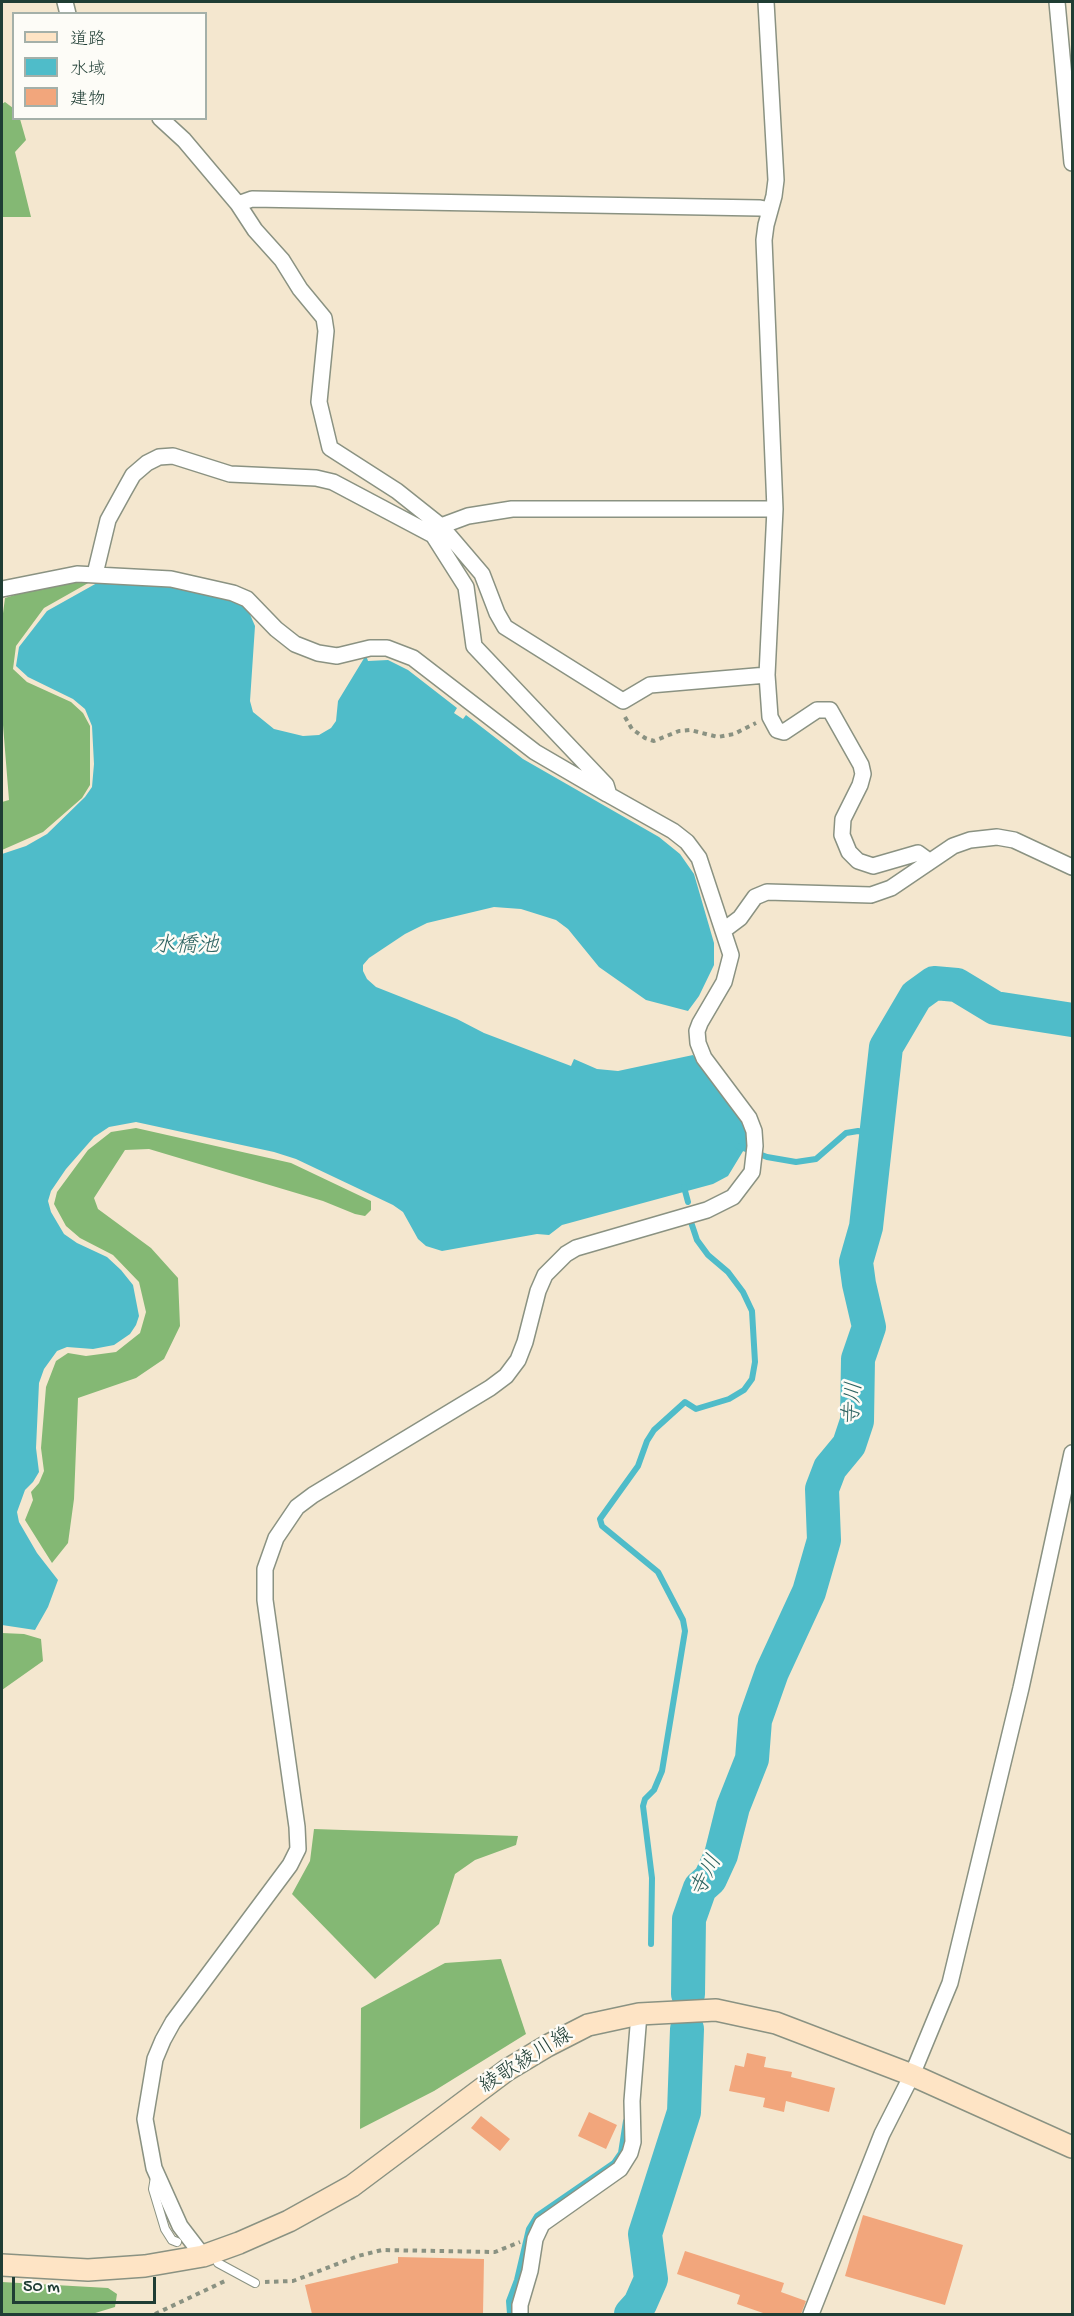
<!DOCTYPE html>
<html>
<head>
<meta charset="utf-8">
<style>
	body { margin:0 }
	#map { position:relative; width:1074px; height:2316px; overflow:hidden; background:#f4e7cf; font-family:"Gochi Hand","Klee One",sans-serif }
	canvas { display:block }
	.frame { position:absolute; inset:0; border:3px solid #1f3d34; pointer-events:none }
	.legend { position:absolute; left:12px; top:12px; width:195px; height:108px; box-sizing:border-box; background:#fdfcf7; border:2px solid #a4b0a9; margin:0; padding:8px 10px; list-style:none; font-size:18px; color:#1f3d34 }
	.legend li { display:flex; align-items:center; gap:12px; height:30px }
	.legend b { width:30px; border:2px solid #a4b0a9 }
	.scale { position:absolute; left:12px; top:2277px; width:144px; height:27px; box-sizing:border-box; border:3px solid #1f3d34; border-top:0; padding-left:8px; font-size:18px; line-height:21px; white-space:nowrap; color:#1f3d34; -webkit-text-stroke:4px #fdfcf7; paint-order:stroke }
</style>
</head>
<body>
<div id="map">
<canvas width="1074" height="2316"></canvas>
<div class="frame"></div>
<ul class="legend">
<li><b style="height:8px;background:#fee4c5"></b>道路</li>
<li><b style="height:16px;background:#4fbcc9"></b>水域</li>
<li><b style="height:16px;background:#f2a67c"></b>建物</li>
</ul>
<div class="scale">50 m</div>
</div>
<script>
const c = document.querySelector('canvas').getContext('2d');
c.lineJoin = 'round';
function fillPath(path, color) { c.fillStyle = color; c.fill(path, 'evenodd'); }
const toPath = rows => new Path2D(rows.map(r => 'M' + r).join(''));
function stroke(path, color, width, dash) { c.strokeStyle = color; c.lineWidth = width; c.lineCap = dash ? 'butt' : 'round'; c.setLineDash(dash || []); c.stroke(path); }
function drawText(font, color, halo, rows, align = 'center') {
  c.font = font + ' "Gochi Hand","Klee One",sans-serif'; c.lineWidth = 5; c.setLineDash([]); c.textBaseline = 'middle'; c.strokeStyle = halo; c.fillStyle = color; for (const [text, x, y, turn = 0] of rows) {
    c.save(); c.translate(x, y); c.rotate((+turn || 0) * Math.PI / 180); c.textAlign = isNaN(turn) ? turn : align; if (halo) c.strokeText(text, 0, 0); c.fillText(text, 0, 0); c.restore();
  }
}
fillPath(toPath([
	[5,102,13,108,14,118,20,119,26,140,15,152,31,217,2,217,2,104],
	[90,582,44,608,16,646,13,669,27,682,71,702,83,713,90,726,90,785,82,798,43,832,2,850,2,802,9,800,3,725,2,725,2,621,5,598,50,584],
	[136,1128,291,1163,371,1201,371,1210,365,1216,355,1214,323,1201,149,1149,125,1150,94,1198,98,1209,151,1248,178,1278,180,1326,164,1359,136,1378,78,1398,74,1499,68,1543,52,1563,25,1520,33,1500,31,1492,39,1483,44,1471,41,1448,46,1387,56,1361,68,1353,86,1356,116,1352,140,1333,146,1312,139,1282,113,1255,80,1238,66,1226,54,1204,57,1192,88,1150,111,1132],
	[2,1633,24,1634,41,1639,43,1661,2,1690],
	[314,1829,518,1836,516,1845,475,1860,455,1874,439,1924,375,1979,292,1894,310,1861],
	[501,1959,526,2034,434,2091,360,2129,361,2008,445,1963],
	[2,2282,108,2288,117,2294,115,2307,92,2314,38,2313,2,2314]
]), '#84b874');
fillPath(toPath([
	[97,583,167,585,218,596,246,605,255,626,250,701,253,712,274,729,303,736,319,735,331,728,336,721,338,701,366,655,368,661,388,660,408,670,457,708,454,713,463,719,466,715,523,759,659,837,680,854,694,874,714,943,714,965,699,996,688,1011,646,1000,599,967,568,929,556,920,521,909,494,907,427,923,405,934,369,958,363,965,363,971,367,979,376,987,457,1019,484,1033,571,1066,574,1059,597,1069,618,1071,693,1055,744,1124,748,1143,728,1176,713,1184,562,1225,549,1235,537,1234,442,1251,426,1246,418,1239,403,1212,393,1205,296,1159,274,1152,136,1122,109,1127,94,1137,66,1169,51,1191,48,1201,51,1212,64,1234,77,1243,107,1257,121,1270,133,1285,139,1316,136,1325,130,1334,114,1345,93,1349,67,1347,57,1351,44,1369,39,1383,36,1448,39,1472,33,1482,25,1490,17,1512,19,1522,37,1553,58,1580,48,1607,35,1630,2,1625,2,854,26,846,47,834,85,797,92,787,94,764,92,726,85,709,73,699,28,677,16,666,19,647,47,611]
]), '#4fbcc9');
stroke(toPath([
	[738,1146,767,1157,796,1162,816,1159,846,1133,858,1131,876,1135],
	[684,1187,688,1202],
	[651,1944,652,1878,643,1806,645,1799,654,1790,662,1771,685,1631,683,1620,658,1572,602,1526,600,1519,638,1466,647,1441,654,1430,685,1402,696,1409,729,1399,744,1390,752,1379,755,1362,752,1311,743,1292,728,1272,708,1255,697,1240,691,1222],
	[510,2314,509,2301,517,2280,529,2229,537,2216,614,2163,621,2153,626,2121]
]), '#4fbcc9', 6);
stroke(toPath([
	[688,1994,689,1919,700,1888,710,1879,721,1855,733,1807,752,1759,755,1720,772,1672,809,1592,824,1540,822,1489,830,1468,849,1445,857,1421,858,1359,869,1327,859,1284,856,1262,866,1227,886,1047,916,996,934,983,957,985,995,1008,1072,1020],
	[631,2314,640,2304,651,2279,645,2234,684,2112,687,2029]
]), '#4fbcc9', 34);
fillPath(toPath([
	[747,2053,766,2057,764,2067,792,2072,791,2077,835,2088,829,2112,786,2101,784,2112,763,2107,765,2098,729,2091,735,2065,744,2067],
	[589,2112,617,2125,606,2149,578,2136],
	[481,2116,510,2139,500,2151,471,2128],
	[863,2215,963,2245,945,2305,845,2276],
	[685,2251,784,2283,781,2292,806,2301,801,2314,766,2314,737,2304,740,2295,677,2274],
	[398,2257,484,2259,483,2314,312,2314,305,2285,398,2263]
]), '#f2a67c');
const lane = toPath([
	[155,2177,153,2189,165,2229,172,2240,177,2242],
	[218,2263,255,2283]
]);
const street = toPath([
	[65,2,68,14],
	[1057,2,1072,163],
	[160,118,184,140,238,204,255,230,282,260,300,289,324,318,326,331,319,402,330,448,397,491,441,526,482,574,497,613,505,627,623,701,650,685,767,675,775,509],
	[238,204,252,199,760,208,770,210],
	[95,574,108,520,124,491,133,475,147,463,159,457,173,456,230,474,316,478,333,482,433,535],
	[2,589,77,574,171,579,233,593,247,599,276,629,295,644,318,653,337,656,370,648,387,648,413,658,535,752,607,794],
	[767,675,770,717,777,730,784,732,817,710,830,710,861,765,863,774,860,785,843,819,842,835,849,852,858,861,873,866,918,853,929,861],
	[724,930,740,918,755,897,767,892,871,895,891,888,953,846,970,840,997,837,1014,840,1072,867],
	[203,2256,180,2226,154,2168,145,2119,155,2059,163,2040,173,2022,290,1865,298,1849,297,1827,265,1600,265,1569,276,1538,297,1507,313,1495,490,1388,506,1376,518,1360,525,1342,538,1291,545,1275,566,1254,576,1248,707,1210,733,1197,752,1172,755,1146,754,1131,749,1118,704,1058,698,1043,697,1031,700,1023,724,982,731,955,699,858,687,842,673,831,609,795,606,785,474,646,466,587,433,535,441,526,468,516,512,509,775,509,764,240,766,225,774,196,776,180,766,2],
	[520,2314,520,2305,530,2271,535,2239,542,2224,620,2169,630,2153,633,2142,632,2101,639,2014],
	[811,2314,882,2134,912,2075,950,1983,1021,1688,1072,1453]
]);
const secondary = toPath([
	[2,2265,88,2270,145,2266,203,2256,239,2243,289,2221,352,2186,507,2070,547,2046,588,2025,639,2014,716,2010,776,2023,912,2075,1072,2147]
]);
stroke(lane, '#8a9282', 10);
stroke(street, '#8a9282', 18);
stroke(secondary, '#8a9282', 24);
stroke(toPath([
	[625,717,632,729,645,738,654,741,679,731,690,730,718,737,734,734,756,723],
	[265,2282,293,2281,358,2256,382,2250,495,2252,520,2242],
	[155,2314,225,2281]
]), '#8a9282', 4, [4.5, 4.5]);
stroke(lane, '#fff', 8);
stroke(street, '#fff', 15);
stroke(secondary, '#fee4c5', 21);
drawText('21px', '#1f3d34', '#fdfcf7', [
	["綾歌綾川線",527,2062,-32]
]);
drawText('italic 22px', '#2d6361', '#fdfcf7', [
	["水橋池",186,948],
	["寺川",855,1404,-85],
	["寺川",708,1877,-63]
]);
</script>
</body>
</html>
